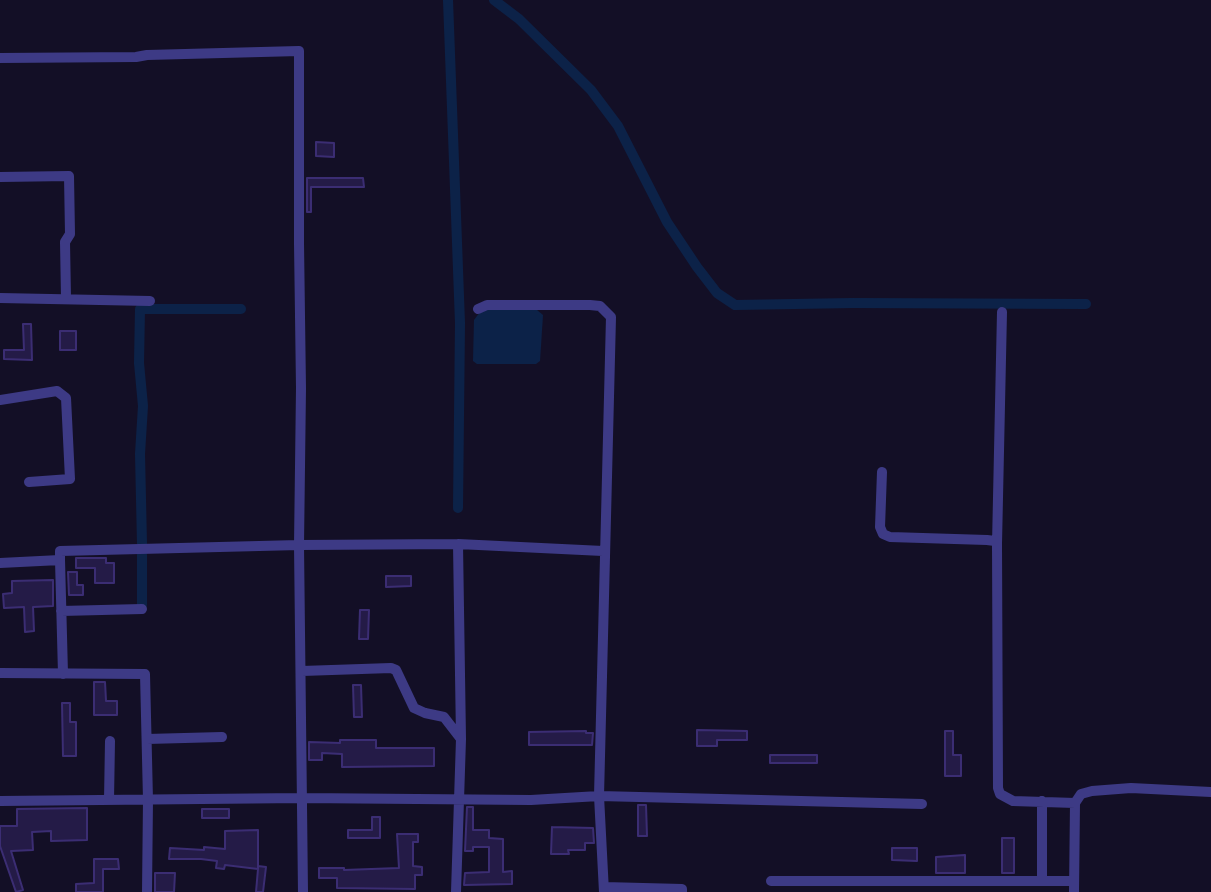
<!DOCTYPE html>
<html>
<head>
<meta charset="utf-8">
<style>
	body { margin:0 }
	canvas { display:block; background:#130f26 }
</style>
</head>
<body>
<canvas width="1211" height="892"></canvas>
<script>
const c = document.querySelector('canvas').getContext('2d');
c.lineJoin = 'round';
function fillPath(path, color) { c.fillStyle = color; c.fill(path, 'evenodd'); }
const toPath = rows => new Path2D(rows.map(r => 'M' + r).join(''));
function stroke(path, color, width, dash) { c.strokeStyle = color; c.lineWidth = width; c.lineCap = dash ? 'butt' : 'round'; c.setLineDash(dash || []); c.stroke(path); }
fillPath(toPath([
	[490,309,537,310,543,315,540,361,536,364,477,364,473,361,474,320,480,312]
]), '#0c2248');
stroke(toPath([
	[448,0,460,323,458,508],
	[494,0,519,19,591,90,618,126,667,222,697,267,717,293,735,305,853,303,1086,304],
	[142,544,140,454,143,406,139,363,140,309,241,309],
	[142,555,142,605]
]), '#0c2248', 10);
const building = toPath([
	[316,142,334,143,334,157,316,156,316,142],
	[307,178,363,178,364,187,311,187,311,212,307,212,307,178],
	[23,324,31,324,32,360,4,359,4,350,24,350,23,324],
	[60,331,76,331,76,350,60,350,60,331],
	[76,558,106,558,106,563,114,563,114,583,95,583,95,568,76,568,76,558],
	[68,572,77,572,77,585,83,585,83,595,69,595,68,572],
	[386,576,411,576,411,586,386,587,386,576],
	[53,580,53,606,33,607,34,631,25,632,24,607,4,608,3,594,12,593,12,581,53,580],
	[360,610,369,610,368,639,359,639,360,610],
	[94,682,105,682,106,701,117,701,117,715,94,715,94,682],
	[353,685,361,685,362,717,354,717,353,685],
	[62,703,70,703,70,722,76,722,76,756,63,756,62,703],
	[697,730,747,731,747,740,717,740,717,746,697,746,697,730],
	[586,731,586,733,593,733,592,745,529,745,529,732,586,731],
	[945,731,953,731,953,755,961,755,961,776,945,776,945,731],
	[340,740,376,740,376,748,434,748,434,766,342,767,342,754,322,753,322,760,309,760,309,742,340,743,340,740],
	[770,755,817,755,817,763,770,763,770,755],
	[638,805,646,805,647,836,638,836,638,805],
	[467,807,473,807,473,830,489,830,489,838,503,839,503,872,512,871,512,884,464,885,465,873,489,872,489,847,473,847,473,851,465,851,467,807],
	[87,808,87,840,51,841,51,831,32,832,33,850,11,851,23,890,16,892,0,846,0,826,17,826,17,809,87,808],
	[202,809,229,809,229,818,202,818,202,809],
	[372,817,380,817,380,838,348,838,348,830,372,830,372,817],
	[552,827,593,828,594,843,585,843,585,850,568,850,569,854,551,854,552,827],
	[258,830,258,869,258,866,266,867,263,892,256,892,258,869,225,865,224,869,216,868,217,861,201,859,169,859,170,848,204,850,204,847,225,849,225,831,258,830],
	[397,834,418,834,418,842,413,842,413,866,422,867,422,875,415,875,415,889,337,888,337,878,319,878,319,868,344,868,344,870,399,868,397,834],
	[1002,838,1014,838,1014,873,1002,873,1002,838],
	[892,848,917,848,917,861,892,860,892,848],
	[965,855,965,873,936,873,936,857,965,855],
	[94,859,118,859,119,869,103,869,103,892,76,892,76,884,94,883,94,859],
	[155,873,175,873,174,892,155,892,155,873]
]);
fillPath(building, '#241b47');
stroke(building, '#3b2d73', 2);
stroke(toPath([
	[0,58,136,57,147,55,299,51,299,243,301,388,299,545,458,544,603,551],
	[0,177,69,176,70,234,65,242,66,298],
	[0,298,150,301],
	[478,309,487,305,590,305,600,306,611,317,599,796,604,892],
	[0,400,57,391,66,398,70,479,29,482],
	[882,472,880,527,883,534,890,537,987,540,995,541,997,544,998,788,1000,794,1013,801,1075,803],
	[997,544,1002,312],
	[60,560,63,674],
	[0,563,60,560,60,551,299,545,303,892],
	[61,611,142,609],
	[302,671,391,668,396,670,414,708,425,713,444,717,461,739],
	[0,673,145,674,148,800,147,892],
	[147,739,222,737],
	[109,800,110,741],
	[0,801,302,798,531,800,599,796,922,804],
	[1042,801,1042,881],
	[771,881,1074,881],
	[604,887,682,889,682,892],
	[456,892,461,739,458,544],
	[1074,892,1075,803,1081,794,1092,791,1131,788,1211,792]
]), '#3d3a85', 10);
</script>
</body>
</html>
